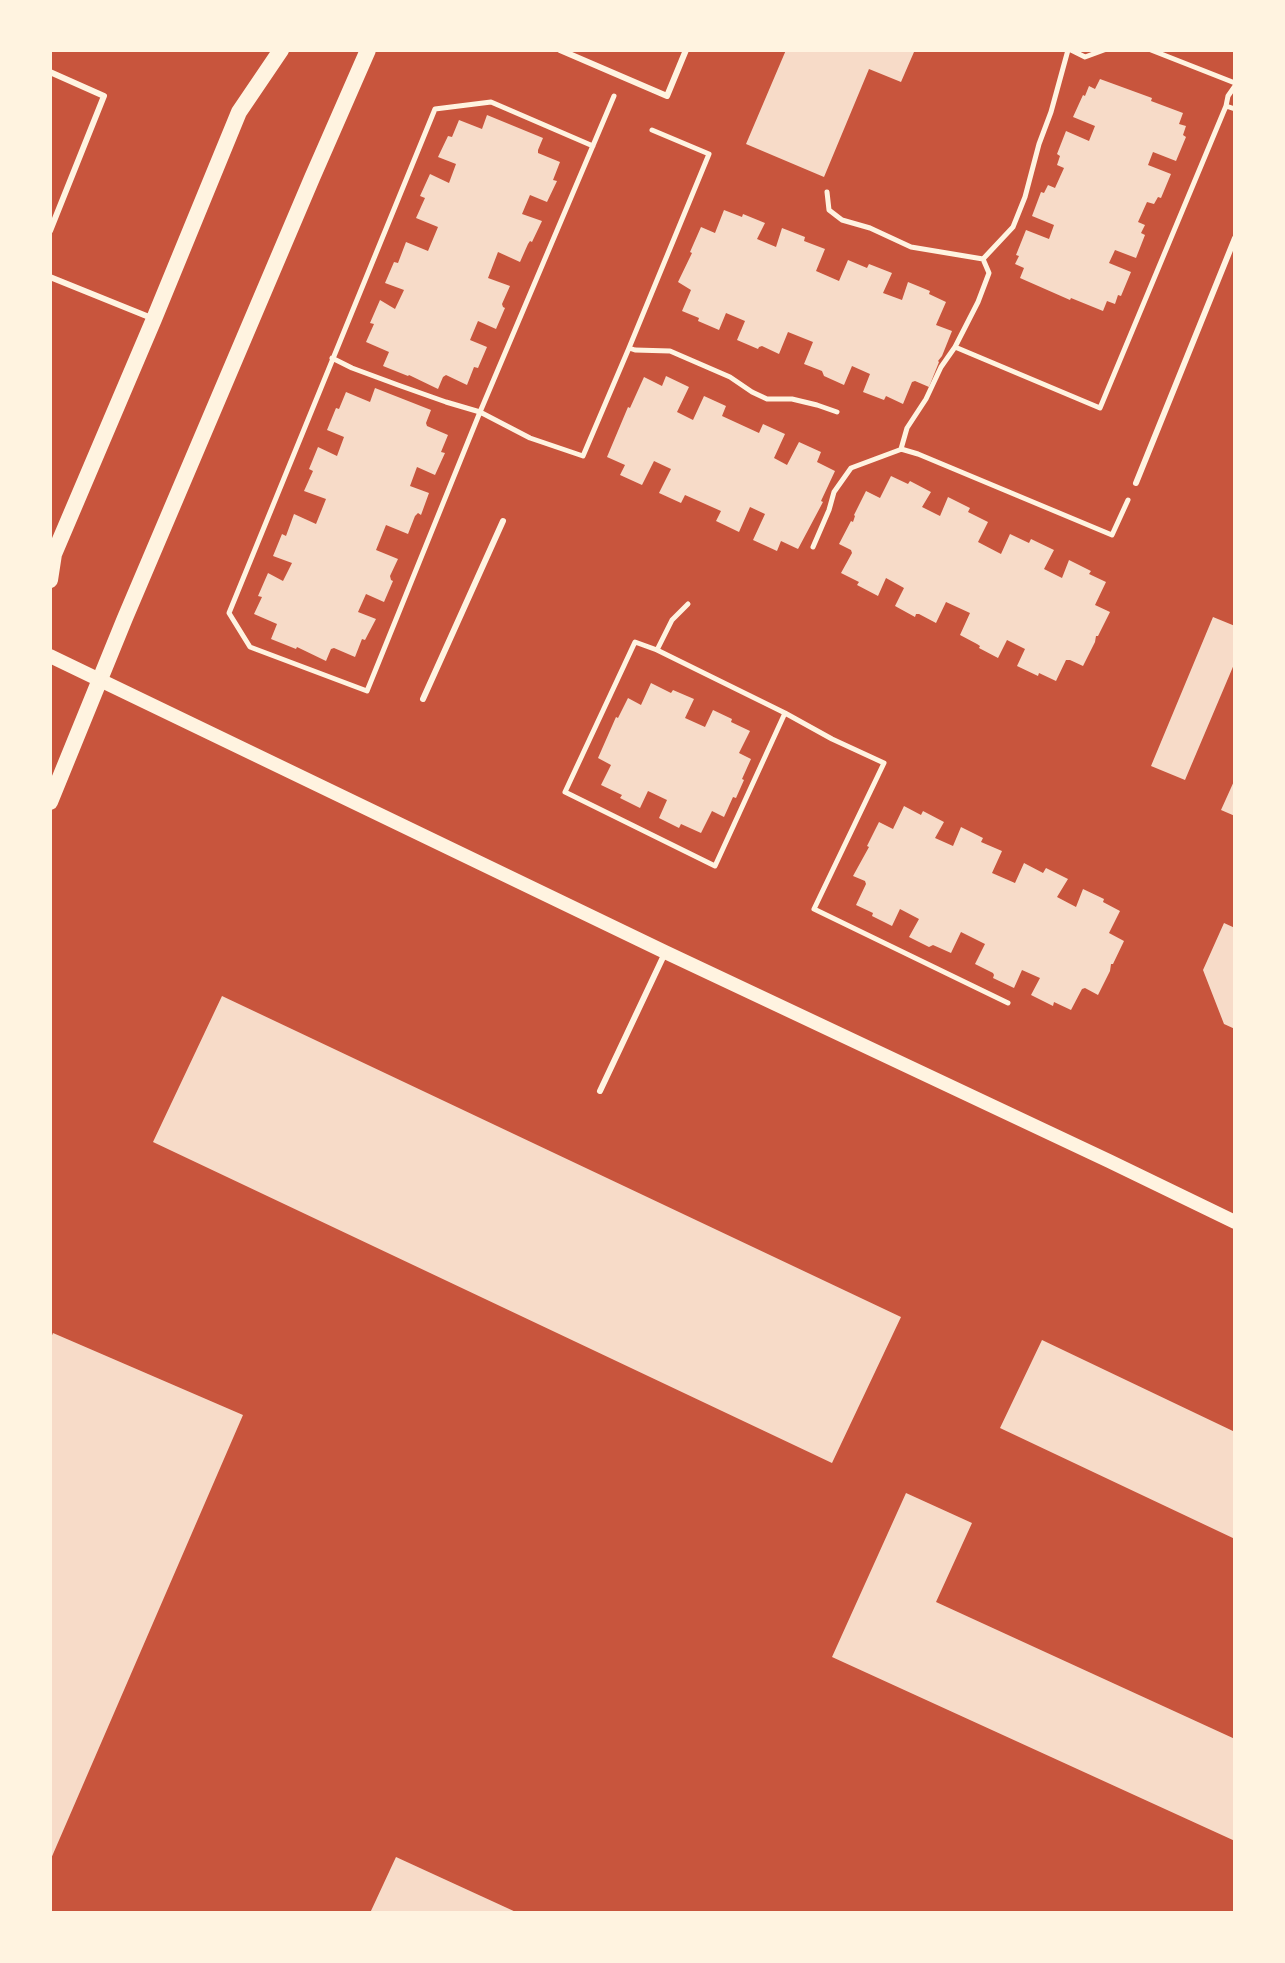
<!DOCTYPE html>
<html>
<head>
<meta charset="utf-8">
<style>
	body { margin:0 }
	#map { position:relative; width:1285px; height:1963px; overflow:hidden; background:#c8553d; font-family:Quicksand,sans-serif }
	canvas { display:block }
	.frame { position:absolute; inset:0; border:52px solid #fff3e0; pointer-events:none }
</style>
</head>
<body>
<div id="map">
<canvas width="1285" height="1963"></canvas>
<div class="frame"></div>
</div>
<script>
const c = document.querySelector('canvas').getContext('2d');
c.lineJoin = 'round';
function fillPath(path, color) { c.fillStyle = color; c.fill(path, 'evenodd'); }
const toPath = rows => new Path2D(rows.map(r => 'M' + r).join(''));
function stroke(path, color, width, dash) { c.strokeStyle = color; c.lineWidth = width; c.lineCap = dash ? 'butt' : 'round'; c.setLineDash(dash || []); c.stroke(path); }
fillPath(toPath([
	[786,50,910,50,914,52,901,82,869,69,824,177,746,144],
	[1100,79,1152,98,1151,101,1183,113,1179,124,1186,126,1183,135,1186,137,1176,161,1153,152,1148,165,1171,174,1161,198,1158,197,1154,204,1147,202,1138,222,1145,225,1141,233,1145,235,1136,258,1115,250,1109,263,1131,272,1121,296,1118,295,1115,304,1107,301,1103,311,1071,298,1070,300,1020,278,1024,268,1015,264,1019,256,1016,255,1026,230,1049,239,1054,225,1032,216,1041,192,1044,193,1048,185,1055,188,1064,168,1057,165,1060,156,1057,154,1066,131,1089,141,1095,126,1073,117,1083,95,1085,96,1089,86,1095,89],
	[487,115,543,138,538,150,538,153,560,162,553,180,557,181,547,202,530,195,522,214,542,221,532,242,530,241,528,244,520,262,498,252,488,278,510,286,502,304,503,307,505,308,496,329,478,321,470,340,487,347,478,368,474,367,467,385,446,375,443,377,438,389,409,375,408,376,383,366,389,352,366,342,374,324,370,323,380,300,395,309,404,290,385,283,394,262,398,263,406,242,428,251,438,227,416,218,425,198,420,196,430,174,449,183,456,164,438,157,448,136,452,137,459,120,482,129],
	[724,210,742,217,743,214,765,223,757,239,776,247,782,228,805,237,804,241,825,249,816,271,839,281,848,260,867,268,869,264,892,273,883,293,902,300,908,282,930,291,929,294,946,302,936,325,952,331,942,356,938,361,939,362,929,387,915,381,912,382,903,404,886,396,884,400,863,392,870,374,852,366,844,385,824,376,822,371,804,364,813,342,788,332,779,354,762,346,759,347,758,349,737,340,745,321,726,313,719,330,698,321,699,318,682,311,691,290,678,282,692,253,690,252,701,227,715,233],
	[666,376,689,387,677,412,693,420,704,396,726,406,722,416,759,433,763,424,785,434,774,458,787,465,799,442,821,452,817,462,835,471,821,501,823,502,798,549,781,541,777,551,753,540,765,514,750,507,739,532,716,521,721,511,685,495,681,503,659,493,671,469,654,461,642,485,620,475,625,465,607,457,628,407,630,408,644,377,662,386],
	[375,388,431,410,426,423,427,426,448,435,441,452,445,453,435,475,417,467,410,486,429,493,421,515,418,513,415,516,408,534,386,525,376,550,398,559,390,576,391,580,393,581,384,602,366,594,358,612,376,619,365,640,362,639,355,657,334,648,331,649,326,661,297,647,296,649,271,639,277,624,254,614,262,597,258,596,268,573,283,581,292,563,273,556,282,534,286,536,294,514,316,524,326,499,304,491,313,471,309,469,318,447,337,456,344,437,327,430,336,408,339,409,346,392,370,402],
	[891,476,908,484,910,481,931,492,922,507,940,516,948,497,970,508,968,512,988,522,978,542,1001,554,1010,534,1029,543,1031,539,1054,550,1044,569,1062,578,1069,560,1091,571,1089,574,1106,582,1095,605,1110,612,1098,636,1096,636,1095,642,1083,666,1070,660,1066,660,1056,681,1039,673,1038,676,1017,666,1025,649,1007,640,998,658,979,648,980,646,977,644,960,635,970,613,946,602,936,623,919,614,916,614,915,617,895,606,904,588,886,578,878,596,857,585,859,582,841,573,852,553,851,550,839,544,851,521,853,522,855,516,854,515,866,491,880,498],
	[1213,617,1235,626,1235,662,1185,780,1151,766],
	[651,683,671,693,673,690,694,699,685,718,705,727,713,710,732,719,731,722,750,731,739,753,751,759,742,779,744,780,736,798,733,797,724,817,712,811,701,833,681,824,679,828,659,818,667,800,648,791,640,808,620,798,622,795,601,785,611,765,598,758,616,717,618,718,628,698,641,705],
	[1235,779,1235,816,1221,810],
	[904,806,921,815,923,811,944,822,935,838,953,846,961,827,983,838,981,842,1002,851,992,873,1015,883,1024,863,1043,873,1046,868,1068,879,1057,897,1076,907,1083,889,1104,899,1103,902,1120,911,1109,933,1124,941,1113,964,1111,964,1110,971,1098,995,1085,988,1082,989,1071,1010,1054,1002,1053,1006,1031,995,1040,978,1022,970,1014,988,993,978,994,975,993,973,975,964,985,944,961,932,951,953,933,945,929,947,909,937,919,919,900,909,892,926,872,916,873,913,856,905,866,884,865,881,853,876,869,847,867,846,879,822,893,829],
	[1224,923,1235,928,1235,1029,1224,1024,1203,970],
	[222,996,901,1317,832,1463,153,1142],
	[53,1333,243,1415,50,1861,50,1340],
	[1042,1340,1235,1432,1235,1539,1000,1428],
	[906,1493,972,1523,936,1602,1235,1739,1235,1841,832,1657],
	[396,1857,518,1913,370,1913]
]), '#f7dbc8');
stroke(toPath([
	[1071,50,1085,57,1104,50],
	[1151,50,1235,83],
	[1226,106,1228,96,1235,86],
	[652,130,709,154,629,348,635,350,670,351,730,377,752,392,767,399,792,399,817,405,837,412],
	[593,146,491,102,435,109,229,613,250,647,367,691,480,412,614,96],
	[827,192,829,210,842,220,870,228,911,247,983,259,989,273,978,302,955,347,1100,408,1226,106,1235,109],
	[983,259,1013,227,1025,197,1039,144,1051,112,1068,50],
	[955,347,941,367,926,399,907,428,901,449,918,454,1112,535,1128,500],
	[332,358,352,368,398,385,446,402,480,412,530,438,583,456,629,348],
	[813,547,829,510,834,492,851,468,902,449],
	[688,604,672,620,657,650,635,642,565,792,715,866,785,713,832,739,884,763,814,909,1008,1003],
	[657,650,785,713]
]), '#fff3e0', 5);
stroke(toPath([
	[560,50,667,96,686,50],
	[50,72,104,96,50,231],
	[50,277,154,319],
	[1136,483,1235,238],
	[423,699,503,521],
	[600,1091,665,953]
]), '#fff3e0', 6);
stroke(toPath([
	[50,656,665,952,1109,1161,1235,1222]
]), '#fff3e0', 14);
stroke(toPath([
	[50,580,54,554,154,319,239,112,281,50],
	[50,802,125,618,312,178,368,50]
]), '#fff3e0', 16);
</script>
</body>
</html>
